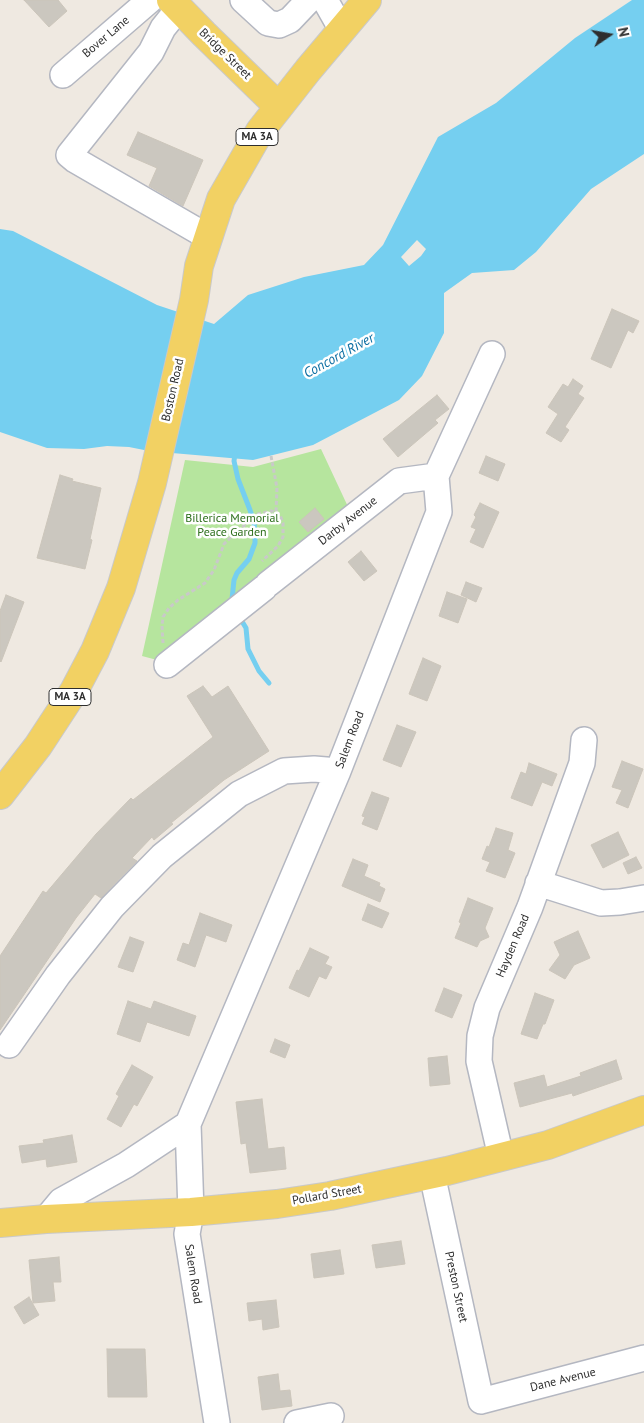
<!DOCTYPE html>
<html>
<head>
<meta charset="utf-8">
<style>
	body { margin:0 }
	#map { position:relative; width:644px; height:1423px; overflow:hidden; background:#efe9e1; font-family:"PT Sans",sans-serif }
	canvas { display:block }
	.north { position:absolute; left:584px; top:10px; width:50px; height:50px; -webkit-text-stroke:4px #fff; paint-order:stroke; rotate:78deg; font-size:14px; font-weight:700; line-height:20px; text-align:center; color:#2e2e2e }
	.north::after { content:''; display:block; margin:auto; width:18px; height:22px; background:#2e2e2e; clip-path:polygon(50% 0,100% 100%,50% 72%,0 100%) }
</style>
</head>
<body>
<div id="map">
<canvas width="644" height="1423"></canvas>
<div class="north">N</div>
</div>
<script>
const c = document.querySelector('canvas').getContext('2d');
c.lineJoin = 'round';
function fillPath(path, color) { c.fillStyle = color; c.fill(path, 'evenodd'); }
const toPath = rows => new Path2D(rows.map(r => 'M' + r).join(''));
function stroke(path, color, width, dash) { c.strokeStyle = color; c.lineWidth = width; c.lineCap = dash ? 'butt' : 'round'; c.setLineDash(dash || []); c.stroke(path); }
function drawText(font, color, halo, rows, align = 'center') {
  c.font = font + ' "PT Sans",sans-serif'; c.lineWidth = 5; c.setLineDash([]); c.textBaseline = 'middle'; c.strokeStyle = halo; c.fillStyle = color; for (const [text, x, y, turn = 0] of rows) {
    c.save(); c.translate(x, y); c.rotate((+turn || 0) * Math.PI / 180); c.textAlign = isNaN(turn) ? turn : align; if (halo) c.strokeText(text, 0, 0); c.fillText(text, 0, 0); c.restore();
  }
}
fillPath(toPath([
	[321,449,350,511,157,660,142,656,185,460,253,467]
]), '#b6e59e');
fillPath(toPath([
	[632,0,644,0,644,154,591,189,536,252,514,270,472,273,444,293,444,333,422,376,399,400,313,445,253,460,149,451,129,447,107,446,84,449,47,448,0,432,0,229,13,231,157,305,214,324,248,295,304,277,364,265,383,245,438,137,496,103,575,38],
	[417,240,426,249,421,256,409,266,401,257]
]), '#75cff0');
stroke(toPath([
	[232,599,234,580,237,573,249,559,255,543,255,537,254,522,250,510,238,479,234,461,235,454],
	[243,623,246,628,248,649,259,671,269,683]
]), '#75cff0', 5);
const building = toPath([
	[24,0,58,0,67,11,49,27,24,0],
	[138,132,203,160,183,206,149,186,157,168,127,155,138,132],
	[612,309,639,321,633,333,628,330,611,368,591,359,612,309],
	[573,379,583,386,578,394,584,398,565,427,569,430,561,442,546,433,558,414,548,407,563,384,568,387,573,379],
	[437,395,449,409,435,420,438,423,398,457,383,439,437,395],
	[486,456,505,464,498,481,479,473,486,456],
	[60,475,73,479,72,481,101,488,90,539,92,540,85,569,37,558,60,475],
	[480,503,499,512,483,548,470,542,476,529,471,527,476,517,474,515,480,503],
	[315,508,324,519,308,532,299,522,315,508],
	[361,551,377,571,364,581,348,562,361,551],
	[466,582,482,588,476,602,461,595,466,582],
	[447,592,467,599,458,623,439,616,447,592],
	[6,595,24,602,1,662,0,661,0,611,6,595],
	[423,658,441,666,427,701,409,694,423,658],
	[203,686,212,697,228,686,269,751,224,780,171,823,173,824,154,840,152,837,132,858,137,861,101,898,95,894,76,918,0,1030,0,956,43,891,46,893,96,834,131,798,133,800,213,737,187,696,203,686],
	[397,725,416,732,401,767,383,760,397,725],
	[622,761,643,769,628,808,616,803,622,790,612,787,622,761],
	[529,763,557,774,552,786,542,782,532,806,511,798,521,772,526,774,529,763],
	[372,792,389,798,377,830,362,824,365,817,362,816,372,792],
	[496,828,513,833,508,850,515,853,505,878,486,871,490,862,482,859,487,846,489,847,496,828],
	[618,832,629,855,603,868,591,845,618,832],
	[636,857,642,868,628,874,623,863,636,857],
	[353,859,368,865,364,876,380,883,379,886,385,889,380,902,342,886,353,859],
	[468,898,493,908,485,928,489,937,480,941,477,947,455,938,461,923,459,922,468,898],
	[368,904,389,913,382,928,362,920,368,904],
	[200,913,232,925,226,942,206,935,195,967,177,960,183,943,189,945,200,913],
	[578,931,590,958,574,965,565,979,549,970,560,955,554,942,578,931],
	[130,937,144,942,133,972,118,967,130,937],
	[310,948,329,957,325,964,332,967,326,979,319,976,309,997,289,988,297,970,299,971,310,948],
	[444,988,462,995,452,1018,435,1011,444,988],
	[535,993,554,1000,545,1024,543,1024,537,1039,521,1034,535,993],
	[128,1001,151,1009,154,1001,196,1016,189,1036,147,1022,140,1042,117,1034,128,1001],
	[275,1039,290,1045,285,1058,270,1052,275,1039],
	[447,1056,450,1084,430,1086,428,1058,447,1056],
	[616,1060,622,1079,573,1096,572,1093,520,1107,514,1083,544,1075,547,1087,581,1076,580,1073,616,1060],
	[132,1065,153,1077,137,1106,134,1104,121,1127,107,1119,119,1096,116,1094,132,1065],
	[262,1099,268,1149,284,1147,286,1169,250,1173,246,1143,241,1144,236,1102,262,1099],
	[72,1135,77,1162,47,1167,46,1159,22,1163,19,1146,44,1143,43,1140,72,1135],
	[401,1241,405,1264,376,1268,372,1245,401,1241],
	[340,1250,344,1274,314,1278,311,1254,340,1250],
	[59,1257,61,1282,53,1282,55,1301,33,1303,29,1260,59,1257],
	[29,1297,39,1315,24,1324,14,1307,29,1297],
	[276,1300,279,1327,263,1330,262,1319,249,1321,247,1303,276,1300],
	[107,1349,145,1349,147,1397,108,1397,107,1349],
	[278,1374,280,1391,290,1390,292,1406,262,1410,258,1377,278,1374]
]);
fillPath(building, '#cbc7bf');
stroke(building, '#cbc5ba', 1);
const minor = toPath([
	[243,0,268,23,279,25,290,20,309,0],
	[325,0,342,30],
	[179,8,163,28,151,52,69,155,75,160,208,237],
	[63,75,150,0],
	[268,584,399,481,436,476],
	[167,665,264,588],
	[538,883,601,903,620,902,644,898],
	[9,1045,58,975,112,907,162,856,239,794,284,771,314,769,338,771],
	[501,1157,479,1061,480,1036,487,1008,530,907,582,763,584,740],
	[432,1174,481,1401,644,1358],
	[46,1219,61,1201,126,1165,188,1124],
	[217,1423,187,1234,191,1212,188,1124,338,771,439,512,436,476,492,354],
	[297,1423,331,1416]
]);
const major = toPath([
	[171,0,204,34,279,107],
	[0,795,38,746,74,691,95,651,121,588,152,483,194,300,199,266,221,199,260,131,308,70,367,0],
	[0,1223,46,1219,191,1212,277,1204,330,1196,447,1171,548,1145,644,1110]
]);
stroke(minor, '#b4b7c1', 28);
stroke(major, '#c9c9c9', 30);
stroke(toPath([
	[271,456,277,488,276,512],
	[163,643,162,626,163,617,169,608,178,600,205,583,214,570,224,544,234,534,258,514,271,511,276,512,280,515,283,523,283,537,278,546,262,561]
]), '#c9c9c9', 3, [4, 2.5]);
stroke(minor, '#fff', 25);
stroke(major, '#f2d163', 28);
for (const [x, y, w] of [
	[257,137,42],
	[70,697,42]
]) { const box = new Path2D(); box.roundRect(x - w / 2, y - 8.5, w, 17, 4); c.fillStyle = '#fff'; c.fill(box); stroke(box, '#2e2e2e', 1); }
drawText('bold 11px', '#2e2e2e', null, [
	["MA 3A",257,137],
	["MA 3A",70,697]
]);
drawText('12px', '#2e2e2e', '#fff', [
	["Bover Lane",106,37,-40],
	["Bridge Street",225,54,44],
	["Boston Road",173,390,-77],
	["Darby Avenue",348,521,-38],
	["Salem Road",350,740,-69],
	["Hayden Road",513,946,-67],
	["Pollard Street",327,1195,-10],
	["Salem Road",193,1274,81],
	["Preston Street",456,1287,78],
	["Dane Avenue",563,1380,-14]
]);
drawText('12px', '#2c6e1b', '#fff', [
	["Billerica Memorial",232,519],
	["Peace Garden",232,533]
]);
drawText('italic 14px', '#0d6fa3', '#fff', [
	["Concord River",339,356,-29]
]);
</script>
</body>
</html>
